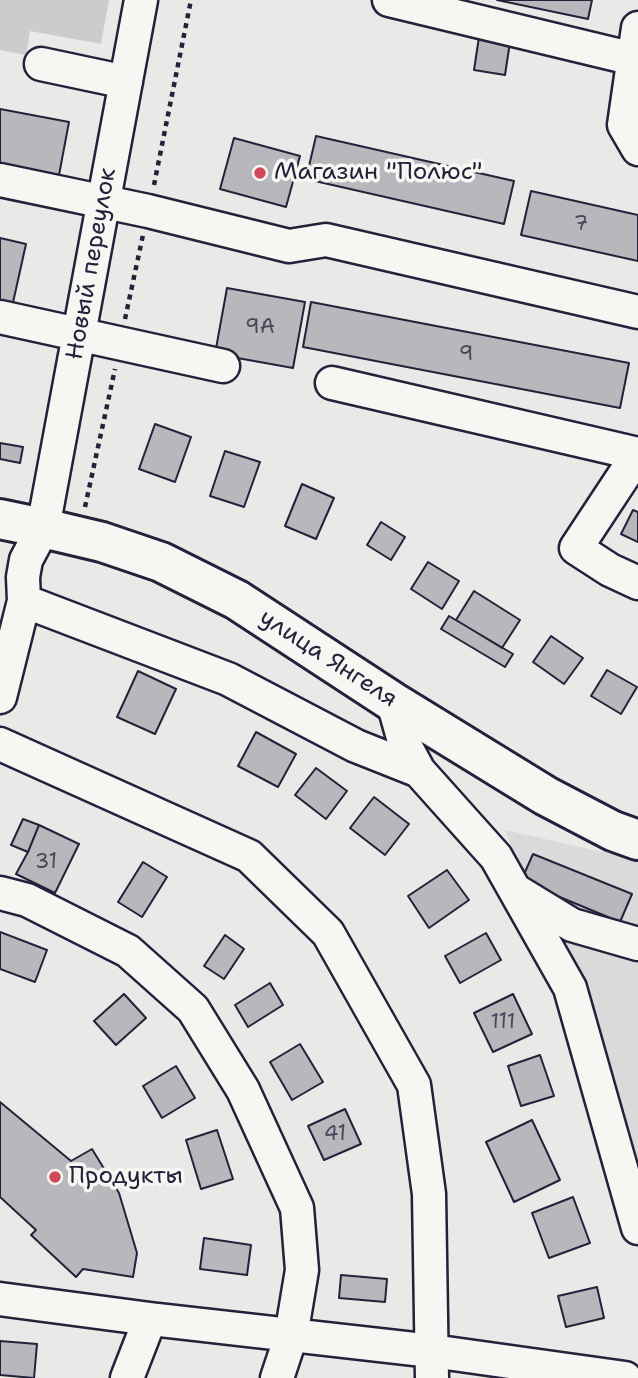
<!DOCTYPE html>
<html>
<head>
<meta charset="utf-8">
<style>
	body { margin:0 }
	canvas { display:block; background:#e9e9e7 }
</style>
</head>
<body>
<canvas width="638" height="1378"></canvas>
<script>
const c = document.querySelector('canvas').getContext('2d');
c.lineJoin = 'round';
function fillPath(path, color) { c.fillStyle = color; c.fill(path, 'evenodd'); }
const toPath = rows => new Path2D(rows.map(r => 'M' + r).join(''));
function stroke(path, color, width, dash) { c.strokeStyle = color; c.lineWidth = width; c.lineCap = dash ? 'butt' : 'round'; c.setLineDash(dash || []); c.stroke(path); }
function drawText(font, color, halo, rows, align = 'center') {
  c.font = font + ' "Shantell Sans",sans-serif'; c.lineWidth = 7; c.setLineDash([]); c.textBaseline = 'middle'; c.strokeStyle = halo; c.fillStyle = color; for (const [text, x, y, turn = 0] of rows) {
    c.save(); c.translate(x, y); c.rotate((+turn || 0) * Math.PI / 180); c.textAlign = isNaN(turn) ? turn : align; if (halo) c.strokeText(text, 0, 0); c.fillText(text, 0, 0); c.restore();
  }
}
fillPath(toPath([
	[505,830,638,860,638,1177]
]), '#dadada');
fillPath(toPath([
	[0,0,109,0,101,44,30,31,26,55,0,50]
]), '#ccccce');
const building = toPath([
	[497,0,592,0,588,19,497,0],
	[479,37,510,42,505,75,474,70,479,37],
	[0,109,69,122,59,175,0,164,0,109],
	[316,136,514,181,504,224,306,179,316,136],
	[234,138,300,156,286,207,220,189,234,138],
	[531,191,638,215,638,261,521,235,531,191],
	[0,238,26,244,10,316,0,314,0,238],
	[227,288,305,302,293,368,215,354,227,288],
	[311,302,629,363,620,408,303,347,311,302],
	[155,424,191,437,175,482,139,469,155,424],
	[0,443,23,447,20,463,0,459,0,443],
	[225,451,260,462,244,507,210,496,225,451],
	[302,484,334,498,316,539,285,526,302,484],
	[633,510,638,512,638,542,621,534,633,510],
	[381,522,405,537,391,560,367,545,381,522],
	[428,562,459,581,442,609,411,589,428,562],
	[474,591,520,620,502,648,456,620,474,591],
	[449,616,513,654,505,667,441,629,449,616],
	[551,636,583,658,564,684,533,662,551,636],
	[607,670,637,687,621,714,591,696,607,670],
	[138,671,176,689,155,734,117,717,138,671],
	[256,732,296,754,278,787,238,766,256,732],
	[316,768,347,791,326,819,295,795,316,768],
	[374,797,409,824,385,855,350,828,374,797],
	[23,819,39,825,28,852,11,845,23,819],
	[39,825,79,844,55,893,16,874,28,852,39,825],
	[533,854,632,894,620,922,521,881,533,854],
	[143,862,167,877,142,917,118,902,143,862],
	[447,870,469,900,429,928,408,896,447,870],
	[0,932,47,950,35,982,0,969,0,932],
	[486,933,501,960,460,983,445,956,486,933],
	[225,935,244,949,224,979,204,966,225,935],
	[270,983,283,1005,248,1027,235,1005,270,983],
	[124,994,146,1018,116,1045,94,1021,124,994],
	[513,994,532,1034,493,1052,474,1013,513,994],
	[300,1044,323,1082,292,1100,270,1062,300,1044],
	[540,1055,554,1096,521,1106,508,1066,540,1055],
	[176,1066,195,1098,162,1118,143,1086,176,1066],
	[0,1102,71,1161,92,1149,119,1193,137,1253,133,1277,83,1269,76,1277,31,1235,36,1230,0,1197,0,1102],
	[345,1109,361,1144,324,1160,308,1126,345,1109],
	[532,1120,560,1180,514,1202,486,1142,532,1120],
	[217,1130,233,1179,201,1189,186,1140,217,1130],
	[573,1197,590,1243,549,1258,532,1213,573,1197],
	[204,1238,251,1245,247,1275,200,1269,204,1238],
	[341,1275,387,1279,385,1302,339,1298,341,1275],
	[597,1287,604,1318,566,1327,558,1296,597,1287],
	[0,1341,37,1344,34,1378,0,1375,0,1341]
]);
fillPath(building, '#b8b8bc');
stroke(building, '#22223b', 2);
const minor = toPath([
	[389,0,634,59],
	[638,28,624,125,638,149],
	[41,64,126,82],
	[0,180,148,211,289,246,326,240,638,312],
	[0,317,223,366],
	[332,383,638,454],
	[638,454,576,548,610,570,638,583],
	[24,601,228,679,356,746,419,771],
	[0,697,24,601,23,577,26,560,43,528,141,0],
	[393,702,405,745,419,771,496,857,570,988,638,1228],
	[0,744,249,856,328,933,414,1085,429,1194,432,1378],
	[518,892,572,925,638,944],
	[0,893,27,900,128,951,193,1009,243,1090,297,1208,302,1270,291,1336,277,1378],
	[0,1299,150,1319,432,1351,625,1378],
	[127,1378,150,1319]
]);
const major = toPath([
	[0,519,43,528,102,542,161,562,237,600,393,702,546,796,613,831,638,840]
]);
stroke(minor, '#22223b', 37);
stroke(major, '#22223b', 44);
stroke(toPath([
	[154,185,191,0],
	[125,319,143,235],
	[85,507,115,369]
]), '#22223b', 4.5, [5, 5]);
stroke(minor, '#f6f6f2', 32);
stroke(major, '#f6f6f2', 38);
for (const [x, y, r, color] of [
	[260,173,7,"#d1495b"],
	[55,1177,7,"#d1495b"]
]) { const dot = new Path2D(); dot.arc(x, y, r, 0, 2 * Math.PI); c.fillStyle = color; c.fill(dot); stroke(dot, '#f6f6f2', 2.5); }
drawText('21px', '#48485b', null, [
	["7",581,225],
	["9А",260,328],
	["9",466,355],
	["31",46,863],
	["111",503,1023],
	["41",335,1135]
]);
drawText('24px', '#22223b', '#f6f6f2', [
	["Магазин \"Полюс\"",274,173],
	["Продукты",69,1177]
], 'left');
drawText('24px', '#22223b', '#f6f6f2', [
	["Новый переулок",92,264,-80],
	["улица Янгеля",328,659,33]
]);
</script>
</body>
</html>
